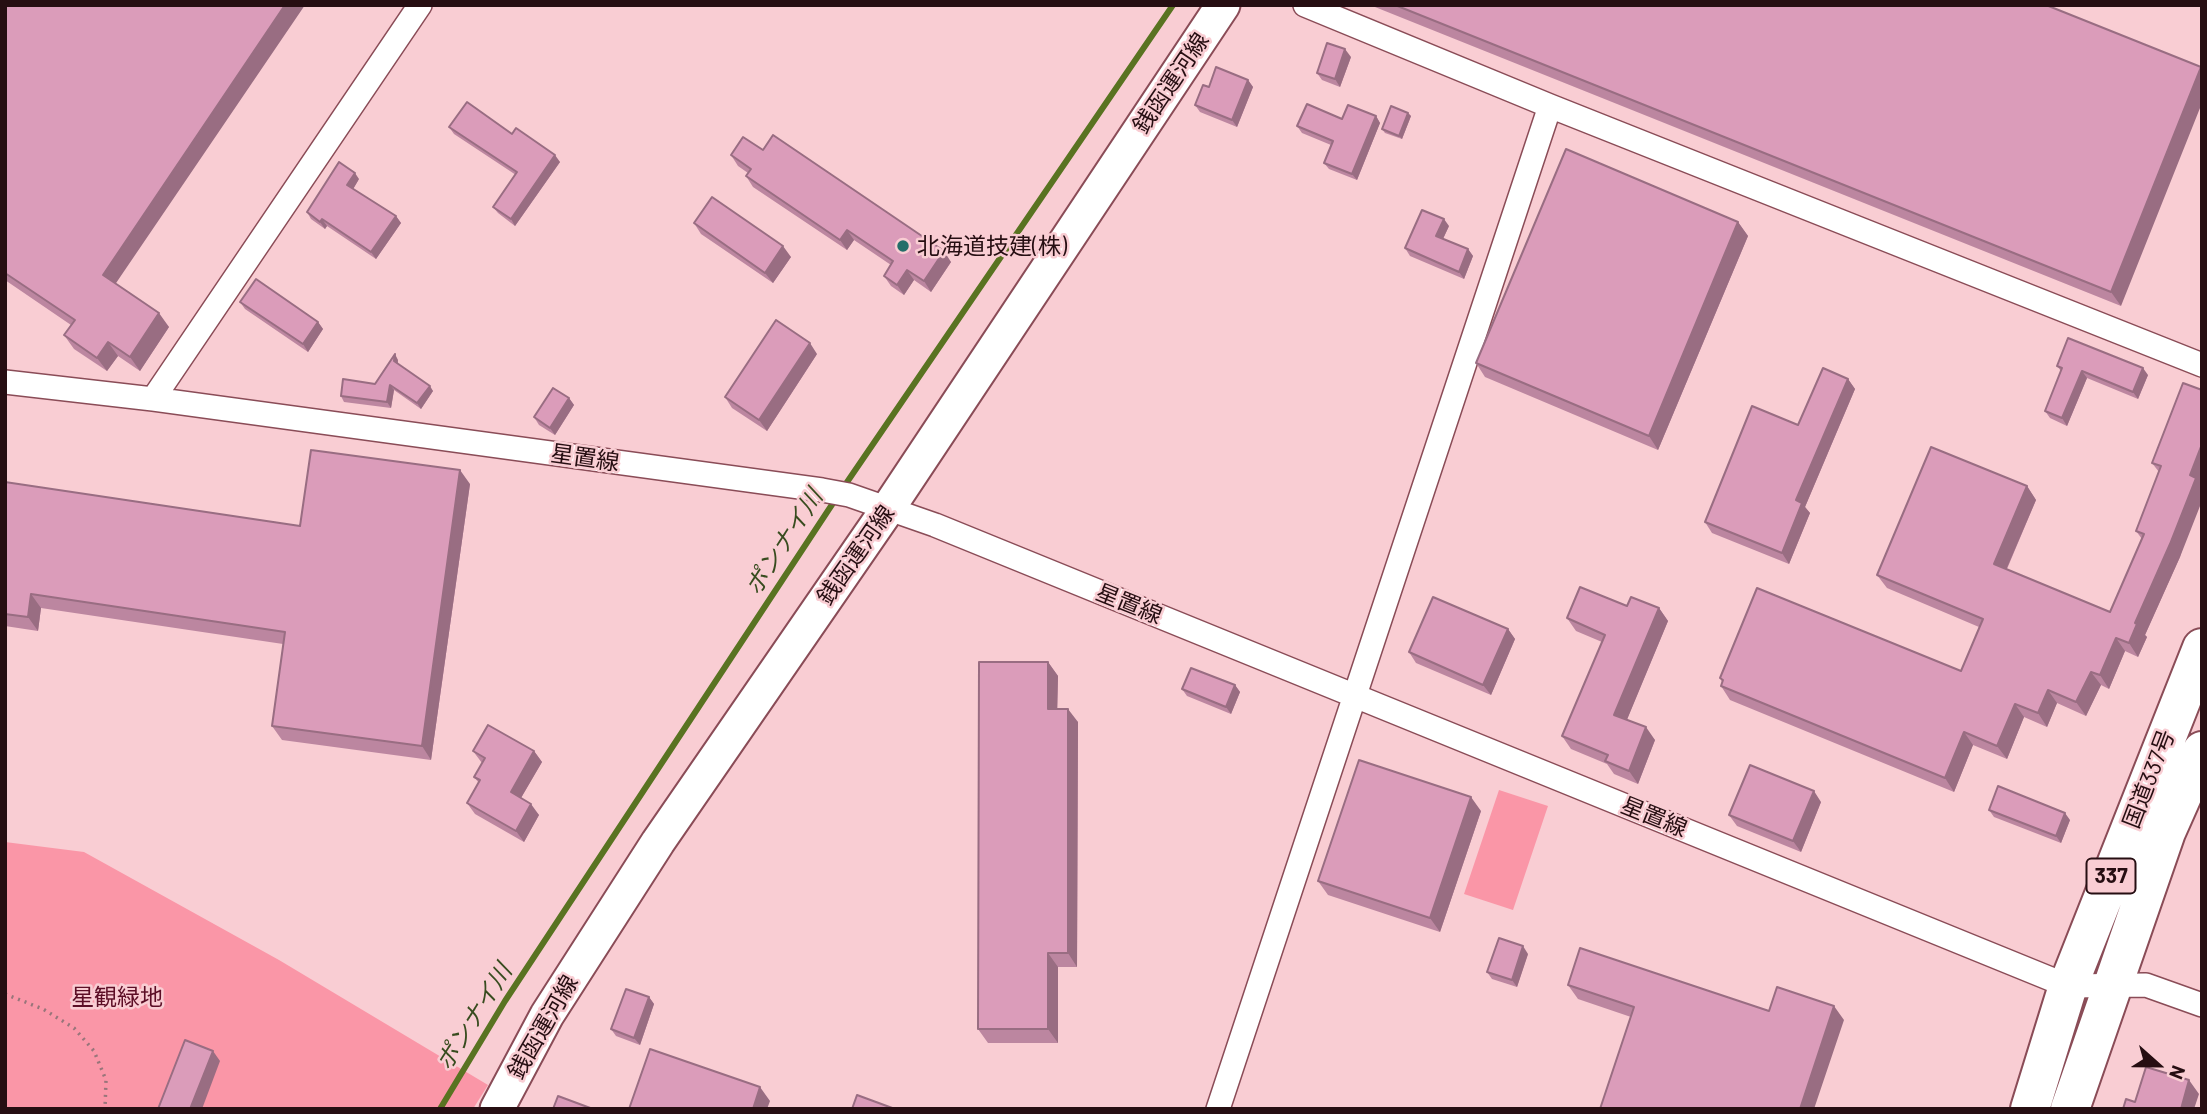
<!DOCTYPE html>
<html>
<head>
<meta charset="utf-8">
<style>
	body { margin:0 }
	#map { position:relative; width:2207px; height:1114px; overflow:hidden; background:#f9cdd3; font-family:Barlow,sans-serif }
	canvas { display:block }
	.frame { position:absolute; inset:0; border:7px solid #260e12; pointer-events:none }
	.north { position:absolute; left:2123px; top:1030px; width:70px; height:70px; -webkit-text-stroke:5px #f9cdd3; paint-order:stroke; rotate:111deg; font-size:19px; font-weight:700; line-height:28px; text-align:center; color:#260e12 }
	.north::after { content:''; display:block; margin:auto; width:24px; height:32px; background:#260e12; clip-path:polygon(50% 0,100% 100%,50% 72%,0 100%) }
</style>
</head>
<body>
<div id="map">
<canvas width="2207" height="1114"></canvas>
<div class="frame"></div>
<div class="north">N</div>
</div>
<script>
const c = document.querySelector('canvas').getContext('2d');
c.lineJoin = 'round';
function fillPath(path, color) { c.fillStyle = color; c.fill(path, 'evenodd'); }
const toPath = rows => new Path2D(rows.map(r => 'M' + r).join(''));
function stroke(path, color, width, dash) { c.strokeStyle = color; c.lineWidth = width; c.lineCap = dash ? 'butt' : 'round'; c.setLineDash(dash || []); c.stroke(path); }
function drawText(font, color, halo, rows, align = 'center') {
  c.font = font + ' Barlow,"Noto Sans JP",sans-serif'; c.lineWidth = 5; c.setLineDash([]); c.textBaseline = 'middle'; c.strokeStyle = halo; c.fillStyle = color; for (const [text, x, y, turn = 0] of rows) {
    c.save(); c.translate(x, y); c.rotate((+turn || 0) * Math.PI / 180); c.textAlign = isNaN(turn) ? turn : align; if (halo) c.strokeText(text, 0, 0); c.fillText(text, 0, 0); c.restore();
  }
}
fillPath(toPath([
	[1499,790,1548,806,1513,910,1464,894],
	[5,842,84,852,279,960,488,1085,473,1109,5,1109]
]), '#fa96a7');
stroke(toPath([
	[843,488,1173,5],
	[440,1109,505,1001,837,497]
]), '#597321', 6);
const street = toPath([
	[1305,5,1550,106,2202,365],
	[5,382,153,399,822,490,849,495,935,525,2068,986,2146,985,2202,1005],
	[153,399,420,5],
	[1218,1109,1550,106]
]);
const secondary = toPath([
	[497,1109,547,1015,658,842,887,510,1223,5]
]);
const highway = toPath([
	[2030,1109,2068,986,2202,648],
	[2070,1109,2166,832,2202,751]
]);
stroke(street, '#8a4c57', 26);
stroke(secondary, '#8a4c57', 37);
stroke(highway, '#8a4c57', 42);
stroke(toPath([
	[5,994,43,1009,74,1028,94,1051,106,1080,105,1109]
]), '#98757a', 3.5, [2, 5]);
stroke(street, '#fff', 23);
stroke(secondary, '#fff', 33);
stroke(highway, '#fff', 38);
fillPath(toPath([
	[5,5,116,284,169,327,140,371,118,356,107,371,74,349,64,335,71,325,5,280],
	[1370,5,2046,5,2121,306],
	[1351,57,1340,87,1322,80,1317,73],
	[1248,80,1253,87,1237,127,1200,112,1195,105,1209,87],
	[1408,113,1411,116,1402,139,1385,133,1382,129],
	[1376,116,1380,123,1357,180,1329,169,1324,163,1331,145,1302,133,1297,126,1342,119],
	[449,127,512,134,560,162,515,226,498,213,493,207,516,175,454,134],
	[763,150,951,262,931,292,914,280,904,295,891,286,884,276,891,265,854,240,847,250,753,187,746,176,748,173,738,166,731,155],
	[359,179,353,189,396,216,401,223,376,259,327,226,325,229,311,219,307,212],
	[1738,222,1748,236,1658,450,1485,377,1476,363],
	[694,223,791,257,773,283,701,234],
	[1449,226,1443,239,1468,249,1473,256,1464,279,1410,256,1405,248],
	[240,302,318,322,323,329,308,352,245,309],
	[817,354,767,431,732,408,725,397],
	[398,360,398,364,433,391,421,409,394,390,391,408,344,402,341,396,375,384],
	[2057,366,2148,375,2138,399,2087,378,2067,426,2050,418,2045,411,2061,371],
	[1848,379,1855,389,1805,507,1810,513,1789,564,1712,533,1705,522,1798,425],
	[569,398,574,405,555,435,539,425,534,417],
	[2152,463,2201,484,2180,557,2145,635,2147,637,2138,657,2125,651,2109,689,2101,685,2086,716,2057,703,2047,727,2024,717,2007,759,1973,745,1954,792,1730,700,1721,686,1722,682,1720,678,1961,671,1979,627,1887,588,1877,575,2027,486,2036,500,2007,569,2110,612,2142,539,2136,531,2159,472],
	[5,482,300,526,470,484,431,760,282,740,272,726,283,644,41,608,38,631,5,626],
	[1627,606,1659,608,1668,621,1627,719,1655,740,1638,784,1614,774,1607,764,1571,749,1562,736,1602,642,1576,631,1567,618],
	[1508,629,1515,639,1491,695,1416,663,1409,652],
	[1048,662,1058,676,1057,709,1078,722,1077,967,1058,967,1058,1043,988,1043,978,1029],
	[1235,685,1240,692,1231,714,1187,696,1182,689],
	[473,751,534,751,542,762,521,798,539,815,524,842,475,814,467,803,479,783,474,777,482,763],
	[1821,802,1801,852,1737,826,1729,815],
	[1989,810,2070,820,2061,843,1994,817],
	[1481,811,1440,932,1328,895,1318,881],
	[1528,954,1517,987,1492,979,1487,972],
	[1568,985,1769,1011,1844,1020,1631,1017,1578,999],
	[649,997,654,1004,640,1045,616,1036,611,1029]
]), '#bc86a0');
fillPath(toPath([
	[285,5,305,5,112,289,103,275],
	[1345,49,1351,57,1340,87,1335,79],
	[2201,67,2202,69,2202,103,2121,306,2111,292],
	[1248,80,1253,87,1237,127,1232,120],
	[1408,113,1411,116,1402,139,1399,136],
	[1376,116,1380,123,1357,180,1352,174],
	[555,155,560,162,515,226,511,219],
	[355,173,359,179,352,191,347,185],
	[396,216,401,223,376,259,371,252],
	[322,219,327,226,325,229,320,222],
	[1444,219,1449,226,1441,243,1436,236],
	[1738,222,1748,236,1658,450,1649,436],
	[847,230,854,240,847,250,840,240],
	[783,246,791,257,773,283,765,273],
	[1468,249,1473,256,1464,279,1459,272],
	[944,251,951,262,931,292,924,281],
	[907,270,914,280,904,295,897,285],
	[159,313,169,327,140,371,130,357],
	[318,322,323,329,308,352,303,344],
	[108,342,118,356,107,371,97,358],
	[810,343,817,354,767,431,759,420],
	[395,354,398,360,397,366,394,361],
	[2143,368,2148,375,2138,399,2133,392],
	[2082,371,2087,378,2067,426,2062,418],
	[1848,379,1855,389,1805,507,1810,513,1789,564,1782,553,1796,500],
	[390,385,394,390,391,408,387,402],
	[430,386,433,391,421,409,417,403],
	[569,398,574,405,555,435,550,428],
	[2202,444,2202,501,2180,557,2145,635,2147,637,2138,657,2129,643,2135,623],
	[460,470,470,484,431,760,422,746],
	[2027,486,2036,500,2003,577,1994,564],
	[31,594,41,608,38,631,28,617],
	[1659,608,1668,621,1624,727,1614,715],
	[1508,629,1515,639,1491,695,1483,685],
	[2116,638,2125,651,2109,689,2100,675],
	[1048,662,1058,676,1057,723,1048,709],
	[2091,672,2101,685,2086,716,2076,702],
	[1235,685,1240,692,1231,714,1226,707],
	[2048,690,2057,703,2047,727,2038,713],
	[2015,704,2024,717,2007,759,1997,746],
	[1068,709,1078,722,1077,967,1068,953],
	[1646,727,1655,740,1638,784,1629,771],
	[1964,732,1973,745,1954,792,1945,778],
	[534,751,542,762,518,803,511,792],
	[1814,791,1821,802,1801,852,1793,841],
	[1471,797,1481,811,1440,932,1430,918],
	[531,804,539,815,524,842,516,831],
	[2065,813,2070,820,2061,843,2056,836],
	[1523,946,1528,954,1517,987,1512,980],
	[1048,953,1058,967,1058,1043,1048,1029],
	[649,997,654,1004,640,1045,634,1038],
	[1834,1006,1844,1020,1814,1109,1800,1109],
	[213,1051,220,1061,202,1109,190,1109],
	[2189,1080,2199,1094,2194,1109,2181,1109],
	[760,1087,770,1101,767,1109,753,1109]
]), '#996d82');
const building = toPath([
	[5,5,285,5,103,275,159,313,130,357,108,342,97,358,64,335,75,320,5,273,5,5],
	[1395,5,2046,5,2201,67,2111,292,1395,5],
	[1327,43,1345,49,1335,79,1317,73,1327,43],
	[1216,67,1248,80,1232,120,1195,105,1203,85,1209,87,1216,67],
	[467,102,512,134,516,128,555,155,511,219,493,207,517,172,449,127,467,102],
	[1307,104,1342,119,1348,105,1376,116,1352,174,1324,163,1333,141,1297,126,1307,104],
	[1391,106,1408,113,1399,136,1382,129,1391,106],
	[773,135,944,251,924,281,907,270,897,285,884,276,893,261,847,230,840,240,746,176,751,169,731,155,743,137,763,150,773,135],
	[1566,149,1738,222,1649,436,1476,363,1566,149],
	[339,162,355,173,347,185,396,216,371,252,322,219,320,222,307,212,339,162],
	[712,197,783,246,765,273,694,223,712,197],
	[1422,210,1444,219,1436,236,1468,249,1459,272,1405,248,1422,210],
	[256,279,318,322,303,344,240,302,256,279],
	[776,320,810,343,759,420,725,397,776,320],
	[2068,338,2143,368,2133,392,2082,371,2062,418,2045,411,2062,368,2057,366,2068,338],
	[395,354,394,361,430,386,417,403,390,385,387,402,341,396,343,379,375,384,395,354],
	[1823,368,1848,379,1796,500,1802,503,1782,553,1705,522,1752,406,1798,425,1823,368],
	[2183,383,2202,390,2202,444,2190,475,2196,478,2170,544,2135,623,2137,624,2129,643,2116,638,2100,675,2091,672,2076,702,2048,690,2038,713,2015,704,1997,746,1964,732,1945,778,1721,686,1723,680,1720,678,1757,588,1961,671,1983,619,1877,575,1931,447,2027,486,1994,564,2110,612,2144,534,2136,531,2161,466,2152,463,2183,383],
	[553,388,569,398,550,428,534,417,553,388],
	[311,450,460,470,422,746,272,726,285,632,31,594,28,617,5,614,5,482,300,526,311,450],
	[1580,587,1627,606,1631,597,1659,608,1614,715,1646,727,1629,771,1605,761,1608,755,1562,736,1605,635,1567,618,1580,587],
	[1433,597,1508,629,1483,685,1409,652,1433,597],
	[979,662,1048,662,1048,709,1068,709,1068,953,1048,953,1048,1029,978,1029,979,662],
	[1191,668,1235,685,1226,707,1182,689,1191,668],
	[488,725,534,751,511,792,531,804,516,831,467,803,480,780,474,777,485,758,473,751,488,725],
	[1359,760,1471,797,1430,918,1318,881,1359,760],
	[1750,765,1814,791,1793,841,1729,815,1750,765],
	[1998,786,2065,813,2056,836,1989,810,1998,786],
	[1499,938,1523,946,1512,980,1487,972,1499,938],
	[1580,948,1769,1011,1777,987,1834,1006,1800,1109,1600,1109,1634,1007,1568,985,1580,948],
	[626,989,649,997,634,1038,611,1029,626,989],
	[185,1040,213,1051,190,1109,158,1109,185,1040],
	[650,1049,760,1087,753,1109,629,1109,650,1049],
	[2146,1067,2189,1080,2181,1109,2123,1109,2126,1099,2135,1102,2146,1067],
	[857,1095,895,1109,852,1109,857,1095],
	[558,1096,593,1109,553,1109,558,1096]
]);
fillPath(building, '#db9cba');
stroke(building, '#996d82', 2);
for (const [x, y, r, color] of [
	[903,246,7,"#246e69"]
]) { const dot = new Path2D(); dot.arc(x, y, r, 0, 2 * Math.PI); c.fillStyle = color; c.fill(dot); stroke(dot, '#f9cdd3', 2.5); }
for (const [x, y, w] of [
	[2111,876,49]
]) { const box = new Path2D(); box.roundRect(x - w / 2, y - 17.5, w, 35, 5); c.fillStyle = '#f9cdd3'; c.fill(box); stroke(box, '#260e12', 2); }
drawText('bold 21px', '#260e12', null, [
	["337",2111,876]
]);
drawText('23px', '#260e12', '#f9cdd3', [
	["銭函運河線",1171,83,-56],
	["星置線",585,458,8],
	["銭函運河線",856,555,-55],
	["星置線",1129,604,22],
	["国道337号",2149,779,-69],
	["星置線",1654,817,22],
	["銭函運河線",543,1027,-60]
]);
drawText('23px', '#260e12', '#f9cdd3', [
	["北海道技建(株)",917,246]
], 'left');
drawText('23px', '#5c0e26', '#f9cdd3', [
	["星観緑地",117,997]
]);
drawText('italic 24px', '#384c1f', '#f9cdd3', [
	["ポンナイ川",784,542,-57],
	["ポンナイ川",474,1017,-58]
]);
</script>
</body>
</html>
